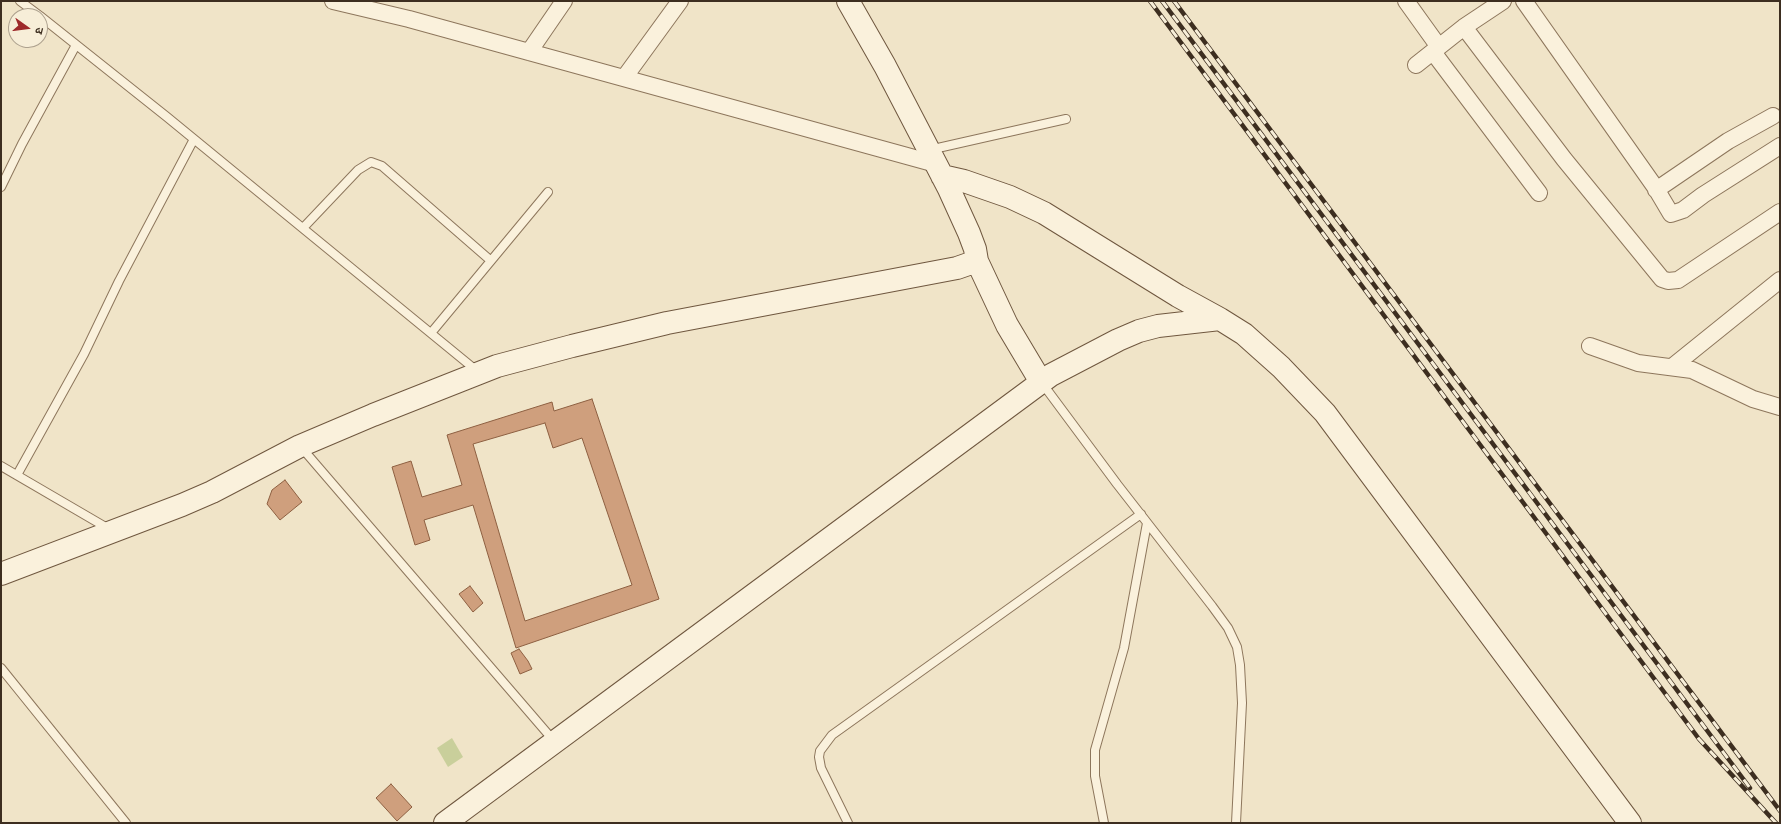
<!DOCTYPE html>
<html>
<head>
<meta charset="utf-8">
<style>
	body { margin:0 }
	#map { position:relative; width:1781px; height:824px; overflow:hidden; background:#f0e4c8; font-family:"Zilla Slab","Noto Sans Devanagari",serif }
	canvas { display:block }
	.frame { position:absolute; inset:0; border:2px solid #3d2e20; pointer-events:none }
	.north { position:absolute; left:8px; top:8px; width:40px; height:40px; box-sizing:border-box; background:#f7eed8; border:1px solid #ada18e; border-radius:50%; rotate:104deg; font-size:11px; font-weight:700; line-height:16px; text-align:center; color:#3d2e20 }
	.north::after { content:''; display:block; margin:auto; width:14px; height:18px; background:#9e2a2b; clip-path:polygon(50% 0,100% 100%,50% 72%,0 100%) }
</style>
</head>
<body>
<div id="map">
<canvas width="1781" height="824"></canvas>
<div class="frame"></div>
<div class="north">उ</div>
</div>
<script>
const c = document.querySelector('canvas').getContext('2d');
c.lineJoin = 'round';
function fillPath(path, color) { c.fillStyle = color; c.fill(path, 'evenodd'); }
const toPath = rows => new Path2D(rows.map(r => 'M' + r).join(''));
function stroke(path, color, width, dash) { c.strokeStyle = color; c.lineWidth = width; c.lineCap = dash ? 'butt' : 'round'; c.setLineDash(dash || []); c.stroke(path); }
fillPath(toPath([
	[452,738,463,757,448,767,437,748]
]), '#c9cf9b');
const building = toPath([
	[592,399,659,599,516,648,473,505,424,520,430,540,415,545,392,467,411,461,422,497,462,485,447,435,552,402,554,411,592,399],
	[545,423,553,448,582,438,632,585,525,621,473,444,545,423],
	[285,480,302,502,280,520,267,504,272,490,285,480],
	[470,586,483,603,473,612,459,594,470,586],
	[519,649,528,661,532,669,520,674,511,653,519,649],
	[391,784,412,807,397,821,376,798,391,784]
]);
fillPath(building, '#cf9f7d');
stroke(building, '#8d5f41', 1);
const lane = toPath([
	[20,1,40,16],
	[40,16,167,117,477,371],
	[929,150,1066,119],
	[1,187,22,144,76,45],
	[303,228,358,170,371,162,382,166,490,260],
	[431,333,548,192],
	[1042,383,1117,484,1212,606,1228,628,1237,647,1240,665,1242,703,1236,823],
	[301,447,554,741],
	[1,466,109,529],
	[17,475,84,354,119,281,194,139],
	[1,668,126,823],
	[848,823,821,768,819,757,820,751,832,735,1141,514],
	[1104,823,1095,776,1095,750,1124,648,1147,523]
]);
const street = toPath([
	[333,1,409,19,936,164],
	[1406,1,1439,47],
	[1524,1,1655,187,1671,214,1683,210,1703,195,1780,146],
	[1464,27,1564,159,1662,279,1668,281,1678,280,1780,212],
	[529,52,564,1],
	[1433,52,1539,193],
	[1416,65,1464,27,1503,1],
	[624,78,680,1],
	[1656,190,1728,141,1773,116],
	[1590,346,1638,363,1692,370,1753,399,1780,407],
	[1672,367,1780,280]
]);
const secondary = toPath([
	[942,176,964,181,1010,197,1044,213,1178,296,1220,319,1244,334,1281,367,1325,413,1630,823],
	[977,261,1007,325,1041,382],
	[1,574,182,505,212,492,300,446,373,415,497,366,572,346,667,323,957,268,977,261,975,249,969,233,949,189,885,66,848,1],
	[445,823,1051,375,1118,340,1139,331,1158,326,1220,319]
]);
stroke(lane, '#8d765c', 10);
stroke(street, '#8d765c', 18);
stroke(secondary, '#6f573f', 24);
stroke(lane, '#faf1dc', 8);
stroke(street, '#faf1dc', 16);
stroke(secondary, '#faf1dc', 22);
const rail = toPath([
	[1150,1,1699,739,1776,823],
	[1162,1,1750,788],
	[1174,1,1780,811]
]);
stroke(rail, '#3d2e20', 4.5);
stroke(rail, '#f7eed8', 3, [9]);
</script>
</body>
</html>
